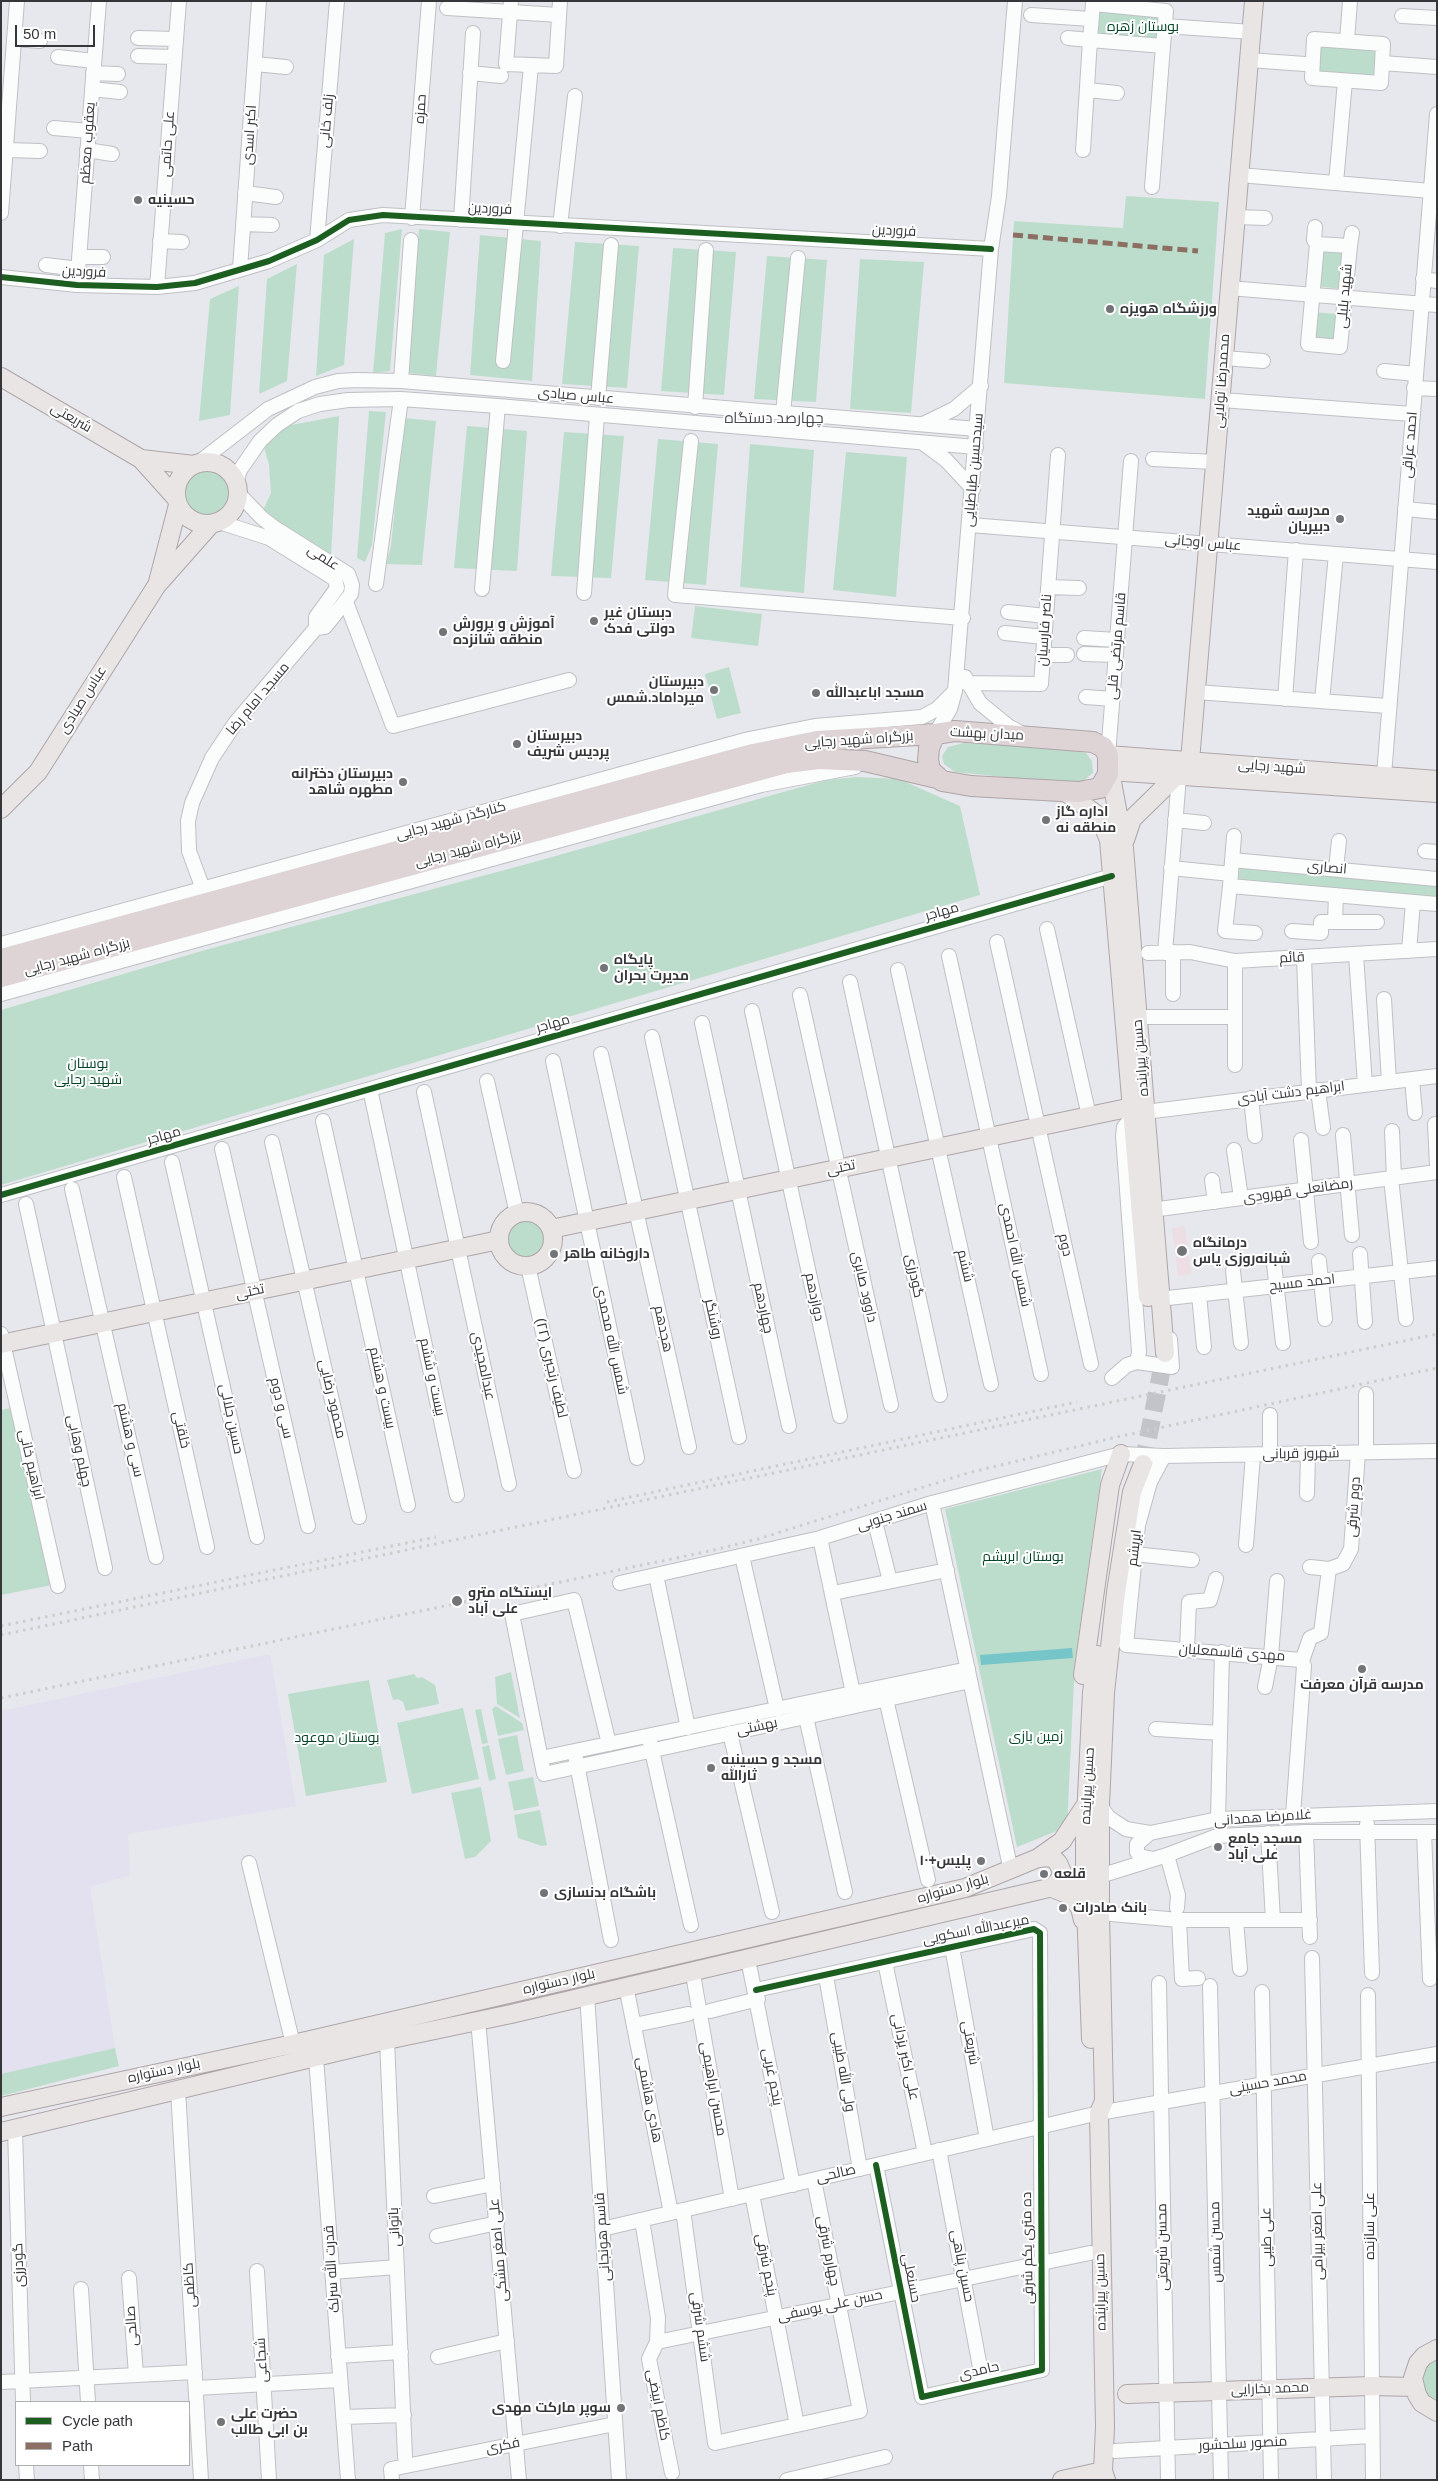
<!DOCTYPE html>
<html>
<head>
<meta charset="utf-8">
<style>
	body { margin:0 }
	#map { position:relative; width:1438px; height:2481px; overflow:hidden; background:#e7e8ed; font-family:Arial,sans-serif }
	canvas { display:block }
	.frame { position:absolute; inset:0; border:2px solid #343639; pointer-events:none }
	.legend { position:absolute; left:15px; top:2401px; width:175px; height:65px; box-sizing:border-box; background:#fff; border:1px solid #aeafb0; margin:0; padding:6px 9px; list-style:none; font-size:15px; color:#343639 }
	.legend li { display:flex; align-items:center; gap:10px; height:25px }
	.legend b { width:25px; border:1px solid #aeafb0 }
	.scale { position:absolute; left:15px; top:25px; width:80px; height:22px; box-sizing:border-box; border:2px solid #343639; border-top:0; padding-left:6px; font-size:15px; line-height:18px; white-space:nowrap; color:#343639; -webkit-text-stroke:4px #fff; paint-order:stroke }
</style>
</head>
<body>
<div id="map">
<canvas width="1438" height="2481"></canvas>
<div class="frame"></div>
<ul class="legend">
<li><b style="height:6px;background:#1b5e20"></b>Cycle path</li>
<li><b style="height:6px;background:#8d6e63"></b>Path</li>
</ul>
<div class="scale">50 m</div>
</div>
<script>
const c = document.querySelector('canvas').getContext('2d');
c.lineJoin = 'round';
function fillPath(path, color) { c.fillStyle = color; c.fill(path, 'evenodd'); }
const toPath = rows => new Path2D(rows.map(r => 'M' + r).join(''));
function stroke(path, color, width, dash) { c.strokeStyle = color; c.lineWidth = width; c.lineCap = dash ? 'butt' : 'round'; c.setLineDash(dash || []); c.stroke(path); }
function drawText(font, color, halo, rows, align = 'center') {
  c.font = font + ' Arial,Cairo,sans-serif'; c.lineWidth = 4; c.setLineDash([]); c.textBaseline = 'middle'; c.strokeStyle = halo; c.fillStyle = color; for (const [text, x, y, turn = 0] of rows) {
    c.save(); c.translate(x, y); c.rotate((+turn || 0) * Math.PI / 180); c.textAlign = isNaN(turn) ? turn : align; if (halo) c.strokeText(text, 0, 0); c.fillText(text, 0, 0); c.restore();
  }
}
fillPath(toPath([
	[270,1654,296,1806,128,1834,130,1875,90,1887,115,2048,1,2074,1,1711]
]), '#e3e0ef');
fillPath(toPath([
	[1185,1226,1191,1274,1178,1276,1172,1228]
]), '#ecdee3');
fillPath(toPath([
	[1098,9,1161,13,1159,42,1096,38],
	[1317,42,1380,47,1378,81,1315,76],
	[1126,196,1219,202,1205,399,1004,383,1014,221,1123,228],
	[402,229,390,371,373,373,385,233],
	[419,229,450,232,436,376,408,373],
	[480,235,541,241,532,381,470,375],
	[354,239,344,365,316,376,324,255],
	[575,242,639,246,627,388,562,384],
	[673,248,736,252,724,395,661,391],
	[1321,248,1345,251,1341,289,1317,286],
	[767,256,827,260,816,402,754,399],
	[860,259,924,262,911,413,850,409],
	[297,264,287,381,259,394,267,279],
	[239,286,230,415,199,421,210,299],
	[1313,312,1338,314,1335,340,1310,337],
	[369,411,386,412,372,545,365,562,357,558],
	[339,416,331,555,279,530,263,510,271,493,269,465,264,447,286,426],
	[404,418,436,421,422,565,386,564,391,546],
	[467,426,527,431,517,571,454,568],
	[564,432,624,436,611,578,551,576],
	[658,439,718,444,706,585,645,580],
	[750,444,814,450,804,593,740,587],
	[846,452,907,457,896,597,833,590],
	'184 494a23 23 0 1 1 46 0a23 23 0 1 1-46 0Z',
	[695,606,762,614,758,646,691,638],
	[729,667,741,713,717,719,705,674],
	[964,743,1045,747,1086,753,1092,761,1093,773,1083,781,1053,782,955,772,944,764,942,756,948,747],
	[857,777,899,779,960,806,980,895,1,1185,1,1010,205,950,527,864,826,780],
	[1240,865,1437,883,1437,902,1238,883],
	'504 1239a22 22 0 1 1 44 0a22 22 0 1 1-44 0Z',
	[11,1408,52,1585,1,1595,1,1410],
	[1102,1469,1075,1662,1067,1827,1017,1847,945,1509],
	[511,1672,520,1718,497,1704,495,1677],
	[414,1674,417,1678,422,1677,435,1685,439,1704,406,1711,403,1702,398,1699,393,1700,387,1680],
	[369,1680,387,1782,306,1796,288,1694],
	[496,1706,522,1723,524,1730,498,1736,492,1709],
	[463,1708,479,1779,412,1794,397,1723],
	[481,1709,488,1743,482,1744,475,1710],
	[517,1735,524,1771,506,1775,498,1739],
	[489,1745,496,1779,489,1781,482,1747],
	[533,1777,539,1806,514,1811,508,1782],
	[481,1787,491,1841,475,1857,465,1859,451,1793],
	[540,1810,547,1845,542,1846,518,1838,514,1815],
	[115,2048,119,2066,1,2096,1,2074],
	[1437,2355,1437,2408,1427,2402,1419,2376,1422,2367]
]), '#bdddcc');
fillPath(toPath([
	[1072,1648,1073,1658,981,1665,980,1655]
]), '#75c5c9');
stroke(toPath([
	[1143,1464,1165,1353]
]), '#c3c4c9', 18, [18, 9]);
const minor = toPath([
	[511,1,506,64,556,66,560,1],
	[447,8,559,15],
	[1031,15,1091,19],
	[1402,16,1437,18],
	[1165,26,1252,32],
	[138,38,176,39],
	[1068,38,1090,40,1163,46,1166,11,1093,4,1090,40,1083,150],
	[14,39,40,41],
	[1314,39,1383,44,1381,83,1312,78,1314,39],
	[1347,41,1350,1],
	[138,56,174,57],
	[58,57,94,61],
	[1249,60,1305,64],
	[1382,63,1437,67],
	[255,64,286,67],
	[93,73,118,74],
	[470,73,501,76],
	[92,89,120,92],
	[1087,90,1117,93],
	[54,128,89,131],
	[6,150,40,151],
	[87,150,112,154],
	[1239,175,1431,191],
	[1336,183,1345,81],
	[1152,187,1163,46],
	[245,193,276,197],
	[1,213,17,1],
	[1236,217,1265,218],
	[412,218,429,1],
	[461,220,473,33],
	[243,224,272,225],
	[560,226,575,96],
	[1315,227,1314,240,1317,244],
	[317,240,337,1],
	[160,241,182,242],
	[1317,244,1350,246,1340,347,1308,344,1317,244],
	[1350,246,1352,233],
	[80,257,103,257],
	[46,265,79,269],
	[240,269,259,1],
	[1,277,77,285,157,287,195,283,269,261,317,240,349,220,383,215,991,249],
	[1423,279,1437,281],
	[77,285,99,1],
	[157,287,179,1],
	[1229,288,1437,305],
	[1224,358,1263,361],
	[503,361,531,66],
	[1384,371,1416,374],
	[401,381,411,240],
	[1414,388,1437,389],
	[598,398,611,245],
	[1221,400,1412,414],
	[695,407,706,250],
	[783,413,798,258],
	[923,424,954,409,981,386],
	[691,441,675,595,963,618],
	[923,443,946,460,973,489],
	[1153,459,1215,462],
	[198,463,268,409,315,387,338,381,357,380,401,381,977,429],
	[236,483,240,470,260,441,277,425,298,411,320,404,348,400,401,399,498,406,976,447],
	[238,493,262,518,275,528,348,574,352,585,351,594,325,627,316,628],
	[1405,509,1437,512],
	[219,522,269,538,335,579,337,588,316,617,316,628],
	[970,525,1437,562],
	[376,584,401,399],
	[1048,587,1079,588],
	[482,589,498,406],
	[584,593,597,415],
	[346,602,393,726,569,680],
	[1008,612,1046,616],
	[1005,633,1044,637],
	[1084,638,1117,640],
	[1084,654,1116,655],
	[1043,655,1067,655],
	[965,677,980,703,1008,726,1021,733],
	[966,683,1041,684,1058,455],
	[1196,692,1388,706],
	[1086,697,1113,699],
	[1285,699,1296,550],
	[1322,701,1336,554],
	[935,734,950,709,955,691,991,249,999,196,1015,1],
	[1108,755,1131,461],
	[1384,775,1437,114],
	[1175,820,1204,823],
	[1234,836,1230,886,1437,904],
	[1425,851,1437,852],
	[1232,860,1437,879],
	[1171,868,1231,874],
	[1336,869,1339,841],
	[1230,886,1225,931,1255,933],
	[203,889,189,851,188,821,192,803,212,758,236,722,316,628],
	[1335,921,1336,895],
	[1047,929,1089,1116],
	[1292,931,1321,933,1321,922,1377,922],
	[997,942,1091,1364],
	[1,944,749,739,815,726,922,717,937,709,955,691],
	[1409,951,1413,902],
	[1148,953,1190,952,1235,961,1437,949],
	[1165,953,1179,776],
	[1356,955,1365,1085],
	[949,956,1041,1374],
	[1304,958,1309,1091],
	[898,970,991,1384],
	[850,982,940,1395],
	[1,994,761,785,855,767],
	[1173,994,1173,952],
	[800,995,891,1405],
	[1384,999,1389,1082],
	[752,1011,840,1416],
	[1137,1017,1234,1017],
	[702,1023,789,1426],
	[652,1037,739,1437],
	[601,1054,689,1447],
	[553,1061,637,1458],
	[1235,1065,1235,961],
	[1412,1079,1415,1113],
	[487,1081,517,1214],
	[370,1089,457,1495],
	[1318,1090,1323,1128],
	[424,1092,509,1484],
	[1251,1098,1255,1136],
	[1132,1117,1124,1127,1123,1136,1139,1352,1137,1362],
	[1147,1119,1145,1112,1437,1076],
	[323,1121,408,1505],
	[1435,1124,1437,1165],
	[1392,1131,1394,1178],
	[1343,1135,1352,1235],
	[1301,1140,1311,1242],
	[272,1142,359,1517],
	[222,1149,308,1526],
	[1234,1150,1241,1198],
	[172,1162,257,1537],
	[124,1177,207,1547],
	[1391,1178,1406,1319],
	[1212,1180,1215,1202],
	[72,1189,156,1557],
	[1,1195,1112,876],
	[26,1204,105,1568],
	[1159,1209,1437,1172],
	[1360,1254,1365,1322],
	[1319,1261,1325,1319],
	[1274,1264,1283,1343],
	[528,1266,574,1471],
	[1233,1271,1241,1343],
	[1199,1295,1204,1347],
	[1168,1298,1437,1268],
	[1,1334,58,1586],
	[1112,1378,1127,1365,1137,1362,1172,1367,1170,1339],
	[1366,1394,1366,1452],
	[1270,1454,1270,1415],
	[1164,1456,1150,1482,1138,1525,1126,1645,1301,1660,1304,1666,1293,1815],
	[1307,1494,1308,1454],
	[932,1503,1011,1871],
	[875,1522,890,1581],
	[820,1538,853,1693],
	[1246,1545,1253,1455],
	[1134,1554,1192,1560],
	[742,1556,777,1709],
	[1310,1567,1329,1569],
	[656,1575,688,1728],
	[620,1583,820,1538,932,1503,1121,1454,1164,1456,1437,1451],
	[833,1593,947,1570],
	[1187,1650,1189,1602,1210,1600,1216,1579],
	[1302,1661,1310,1638,1321,1633,1329,1569,1343,1564,1351,1549,1358,1453],
	[1265,1687,1271,1656,1277,1581],
	[886,1699,928,1880],
	[804,1708,845,1892],
	[1156,1729,1220,1733],
	[730,1733,772,1912],
	[650,1742,691,1925],
	[609,1744,574,1600,512,1614,544,1774,970,1681],
	[541,1758,968,1669],
	[576,1759,611,1940],
	[1100,1805,1108,1817,1126,1829,1150,1833,1218,1819,1437,1811],
	[1218,1819,1222,1652],
	[1367,1824,1372,1973],
	[1306,1832,1310,1937],
	[1424,1832,1430,1979],
	[1150,1833,1137,1844,1137,1852,1140,1856,1153,1859],
	[1268,1833,1273,1920],
	[1167,1855,1178,1895,1177,1908],
	[249,1863,293,2044],
	[1100,1876,1167,1855,1217,1836,1306,1832,1437,1832],
	[1100,1913,1179,1920,1310,1920],
	[1179,1920,1182,1979,1198,1978],
	[1236,1920,1240,1969],
	[952,1947,987,2139],
	[1312,1958,1324,2480],
	[885,1962,925,2153],
	[750,1969,793,2185],
	[826,1976,860,2169],
	[694,1980,732,2199],
	[1159,1983,1168,2480],
	[626,1986,671,2213],
	[1210,1986,1221,2480],
	[756,1990,1034,1929,1040,1933,1042,2370,922,2397,876,2165],
	[1262,1992,1271,2480],
	[587,1995,619,2480],
	[1368,1995,1373,2480],
	[710,2011,758,1999],
	[478,2020,519,2480],
	[634,2025,688,2014],
	[387,2040,405,2457],
	[316,2058,348,2480],
	[178,2090,201,2480],
	[15,2129,23,2402],
	[939,2150,983,2383],
	[752,2194,797,2425],
	[434,2196,493,2184],
	[683,2210,715,2443,860,2411,814,2180],
	[642,2220,658,2318,657,2342,649,2359,672,2473],
	[602,2229,1099,2113,1437,2054],
	[437,2236,497,2223],
	[257,2271,269,2480],
	[332,2272,397,2267],
	[129,2278,136,2375],
	[81,2289,88,2402],
	[657,2342,1090,2253],
	[338,2356,401,2352],
	[438,2357,507,2341],
	[1,2382,195,2372],
	[196,2388,340,2380],
	[343,2417,404,2415],
	[1115,2451,1372,2436],
	[26,2465,27,2480],
	[91,2465,92,2480],
	[392,2480,391,2469,615,2424],
	[787,2480,885,2457]
]);
const major = toPath([
	[1,377,141,459],
	'176 493a31 31 0 1 1 62 0a31 31 0 1 1-62 0Z',
	[176,498,141,459,194,465],
	[158,582,178,505],
	[1108,755,1437,780],
	[1190,761,1254,1],
	[1109,765,1124,848,1165,1353],
	[1109,771,1437,793],
	[1064,791,1096,814,1102,823,1109,840,1148,1297],
	[1,809,38,772,157,585,211,524],
	[1125,840,1132,819,1176,776],
	'499 1239a27 27 0 1 1 54 0a27 27 0 1 1-54 0Z',
	[551,1229,1132,1107],
	[1,1344,499,1240],
	[1083,1675,1110,1485,1121,1454],
	[1038,1858,1052,1857,1058,1863,1062,1872,1060,1879,1052,1888,1070,1895,1080,1908,1083,1920],
	[1091,2039,1085,1881,1085,1838,1092,1692,1097,1655],
	[1,2107,293,2044,965,1888,1038,1858,1062,1841,1087,1803],
	[1,2132,387,2040,511,2014,1100,1876],
	[1437,2349,1424,2356,1418,2363,1413,2378,1417,2395,1422,2403,1437,2412],
	[1127,2394,1371,2386,1414,2387],
	[1062,2480,1103,2471],
	[1106,2480,1103,2471,1105,2427,1099,2113,1104,2101,1100,1913,1100,1805,1105,1693,1116,1592,1132,1492,1143,1464]
]);
const highway = toPath([
	[955,731,1093,742,1103,747,1108,755,1108,774,1100,788,1079,792,971,786,942,781,930,770,928,760,929,748,935,734,955,731],
	[1,959,753,754,817,741,935,734],
	[1,977,786,763,819,759,865,761,937,778]
]);
stroke(minor, '#bfc0c4', 16);
stroke(major, '#aea5a8', 20);
stroke(highway, '#aea5a8', 22);
stroke(minor, '#fbfcfc', 14);
stroke(major, '#eae5e5', 18);
stroke(highway, '#ded4d5', 20);
stroke(toPath([
	[607,1502,1077,1402],
	[1,1626,436,1537],
	[1,1635,1437,1334],
	[1,1698,710,1551,758,1539,968,1473,1117,1437,1437,1368]
]), '#cdcdce', 3, [2.5, 5]);
stroke(toPath([
	[1013,235,1198,251]
]), '#8d6e63', 5, [10, 5]);
stroke(toPath([
	[1,277,77,285,157,287,195,283,269,261,317,240,349,220,383,215,991,249],
	[1,1195,1112,876],
	[756,1990,1034,1929,1040,1933,1042,2370,922,2397,876,2165]
]), '#1b5e20', 6);
for (const [x, y, r, color] of [
	[138,200,5,"#737478"],
	[1110,309,5,"#737478"],
	[1340,519,5,"#737478"],
	[594,621,5,"#737478"],
	[443,632,5,"#737478"],
	[714,690,5,"#737478"],
	[816,693,5,"#737478"],
	[517,744,5,"#737478"],
	[403,782,5,"#737478"],
	[1046,820,5,"#737478"],
	[604,968,5,"#737478"],
	[1182,1251,6,"#737478"],
	[554,1254,5,"#737478"],
	[457,1601,6,"#737478"],
	[1362,1669,5,"#737478"],
	[711,1768,5,"#737478"],
	[1218,1847,5,"#737478"],
	[981,1861,5,"#737478"],
	[1044,1874,5,"#737478"],
	[544,1893,5,"#737478"],
	[1063,1908,5,"#737478"],
	[621,2408,5,"#737478"],
	[221,2422,5,"#737478"]
]) { const dot = new Path2D(); dot.arc(x, y, r, 0, 2 * Math.PI); c.fillStyle = color; c.fill(dot); stroke(dot, '#fff', 2); }
drawText('14px', '#034427', '#fff', [
	["بوستان زهره",1143,27],
	["بوستان",88,1064],
	["شهید رجایی",88,1080],
	["بوستان ابریشم",1023,1557],
	["زمین بازی",1036,1737],
	["بوستان موعود",337,1738]
]);
drawText('14px', '#343639', '#fff', [
	["حمزه",421,109,-86],
	["زلف خانی",327,121,-85],
	["اکبر اسدی",250,135,-86],
	["یعقوب معظم",88,143,-86],
	["علی حاتمی",168,144,-86],
	["فروردین",490,209,3],
	["فروردین",894,231,3],
	["فروردین",84,272,3],
	["شهید بلبلی",1345,296,-85],
	["محمدرضا تولایی",1222,381,-86],
	["عباس صیادی",576,396,5],
	["شریعتی",71,418,30],
	["احمد عراقی",1410,445,-85],
	["سیدحسین طباطبایی",974,470,-85],
	["عباس اوجانی",1203,543,5],
	["علمی",323,558,33],
	["ناصر فارسیان",1045,630,-86],
	["قاسم مرتضی قلی",1117,646,-85],
	["مسجد امام رضا",258,699,-50],
	["عباس صیادی",83,700,-58],
	["میدان بهشت",987,734,3],
	["بزرگراه شهید رجایی",859,740,-4],
	["شهید رجایی",1272,767,4],
	["کنارگذر شهید رجایی",451,821,-15],
	["بزرگراه شهید رجایی",468,849,-15],
	["انصاری",1327,868,5],
	["مهاجر",942,912,-16],
	["بزرگراه شهید رجایی",77,957,-15],
	["قائم",1292,958,-3],
	["مهاجر",553,1024,-16],
	["حسین پیراینده",1141,1058,-95],
	["ابراهیم دشت آبادی",1291,1093,-7],
	["مهاجر",164,1136,-16],
	["تختی",841,1168,-12],
	["رمضانعلی قهرودی",1298,1191,-8],
	["دوم",1065,1245,77],
	["شمس الله احمدی",1015,1255,78],
	["ششم",965,1266,77],
	["گودرزی",914,1276,78],
	["احمد مسیح",1302,1283,-6],
	["داوود صابری",864,1287,77],
	["تختی",250,1292,-12],
	["دوازدهم",814,1297,78],
	["چهاردهم",763,1308,78],
	["روشنگر",713,1319,78],
	["هجدهم",663,1329,78],
	["شمس الله محمدی",611,1340,78],
	["عبدالمجیدی",483,1366,78],
	["لطیف رنجبری (۲۲)",551,1368,77],
	["بیست و ششم",432,1377,78],
	["بیست و هشتم",382,1388,78],
	["محمود رضایی",332,1399,77],
	["سی و دوم",281,1408,77],
	["حسین جلالی",231,1419,78],
	["خلقتی",181,1430,77],
	["سی و هشتم",130,1440,77],
	["چهلم وهابی",79,1451,78],
	["شهروز قربانی",1301,1454,-1],
	["ابراهیم خانی",31,1465,77],
	["دوم شرقی",1354,1507,-86],
	["سمند جنوبی",892,1516,-17],
	["ابریشم",1135,1548,-83],
	["مهدی قاسمعلیان",1232,1653,4],
	["بهشتی",757,1727,-12],
	["حسین پیراینده",1088,1786,-87],
	["غلامرضا همدانی",1263,1818,-4],
	["بلوار دستواره",953,1889,-16],
	["میرعبدالله اسکویی",976,1930,-11],
	["بلوار دستواره",559,1982,-13],
	["شریعتی",970,2043,80],
	["علی اکبر یزدانی",905,2057,78],
	["بلوار دستواره",164,2071,-12],
	["ولی الله طیبی",843,2072,80],
	["پنجم غربی",772,2077,79],
	["محمد حسینی",1268,2083,-10],
	["محسن ابراهیمی",713,2089,80],
	["هادی هاشمی",649,2100,79],
	["صالحی",836,2174,-13],
	["علی سازنده",1370,2226,-90],
	["باتوانی",395,2227,-93],
	["علی اصغر بیرامی",1318,2231,-91],
	["قاسم هونجانی",603,2237,-94],
	["علی طیبی",1267,2237,-91],
	["محسن شمس",1216,2242,-91],
	["محسن شریعتی",1163,2247,-91],
	["ده متری یکم شرقی",1028,2248,-91],
	["علی اصغر مشکی",499,2250,-95],
	["چهارم شرقی",828,2251,79],
	["گودرزی",19,2265,-92],
	["پنجم شرقی",766,2265,79],
	["حسین پناهی",962,2266,79],
	["قدرت الله سرلک",332,2269,-94],
	["حسنعلی",911,2278,79],
	["کاظمی",190,2285,-94],
	["حسین پیراینده",1101,2292,-91],
	["حسن علی یوسفی",830,2306,-12],
	["صالحی",132,2326,-94],
	["ششم شرقی",700,2327,82],
	["شجاعی",262,2360,-93],
	["حامدی",979,2371,-13],
	["محمد بخارایی",1270,2389,-2],
	["کاظم ابیضی",658,2405,79],
	["منصور سلحشور",1243,2444,-3],
	["فکری",503,2446,-11]
]);
drawText('bold 14px', '#343639', '#fff', [
	["حسینیه",148,200],
	["ورزشگاه هویزه",1120,309],
	["مدرسه شهید",1330,511,"right"],
	["دبیریان",1330,527,"right"],
	["دبستان غیر",604,613],
	["دولتی فدک",604,629],
	["آموزش و پرورش",453,624],
	["منطقه شانزده",453,640],
	["دبیرستان",704,682,"right"],
	["میرداماد.شمس",704,698,"right"],
	["مسجد اباعبدالله",826,693],
	["دبیرستان",527,736],
	["پردیس شریف",527,752],
	["دبیرستان دخترانه",393,774,"right"],
	["مطهره شاهد",393,790,"right"],
	["اداره گاز",1056,812],
	["منطقه نه",1056,828],
	["پایگاه",614,960],
	["مدیرت بحران",614,976],
	["درمانگاه",1193,1243],
	["شبانه‌روزی یاس",1193,1259],
	["داروخانه طاهر",564,1254],
	["ایستگاه مترو",468,1593],
	["علی آباد",468,1609],
	["مدرسه قرآن معرفت",1362,1685,"center"],
	["مسجد و حسینیه",721,1760],
	["ثارالله",721,1776],
	["مسجد جامع",1228,1839],
	["علی آباد",1228,1855],
	["پلیس+۱۰",971,1861,"right"],
	["قلعه",1054,1874],
	["باشگاه بدنسازی",554,1893],
	["بانک صادرات",1073,1908],
	["سوپر مارکت مهدی",611,2408,"right"],
	["حضرت علی",231,2414],
	["بن ابی طالب",231,2430]
], 'left');
drawText('15px', '#464850', '#fff', [
	["چهارصد دستگاه",774,419]
]);
</script>
</body>
</html>
